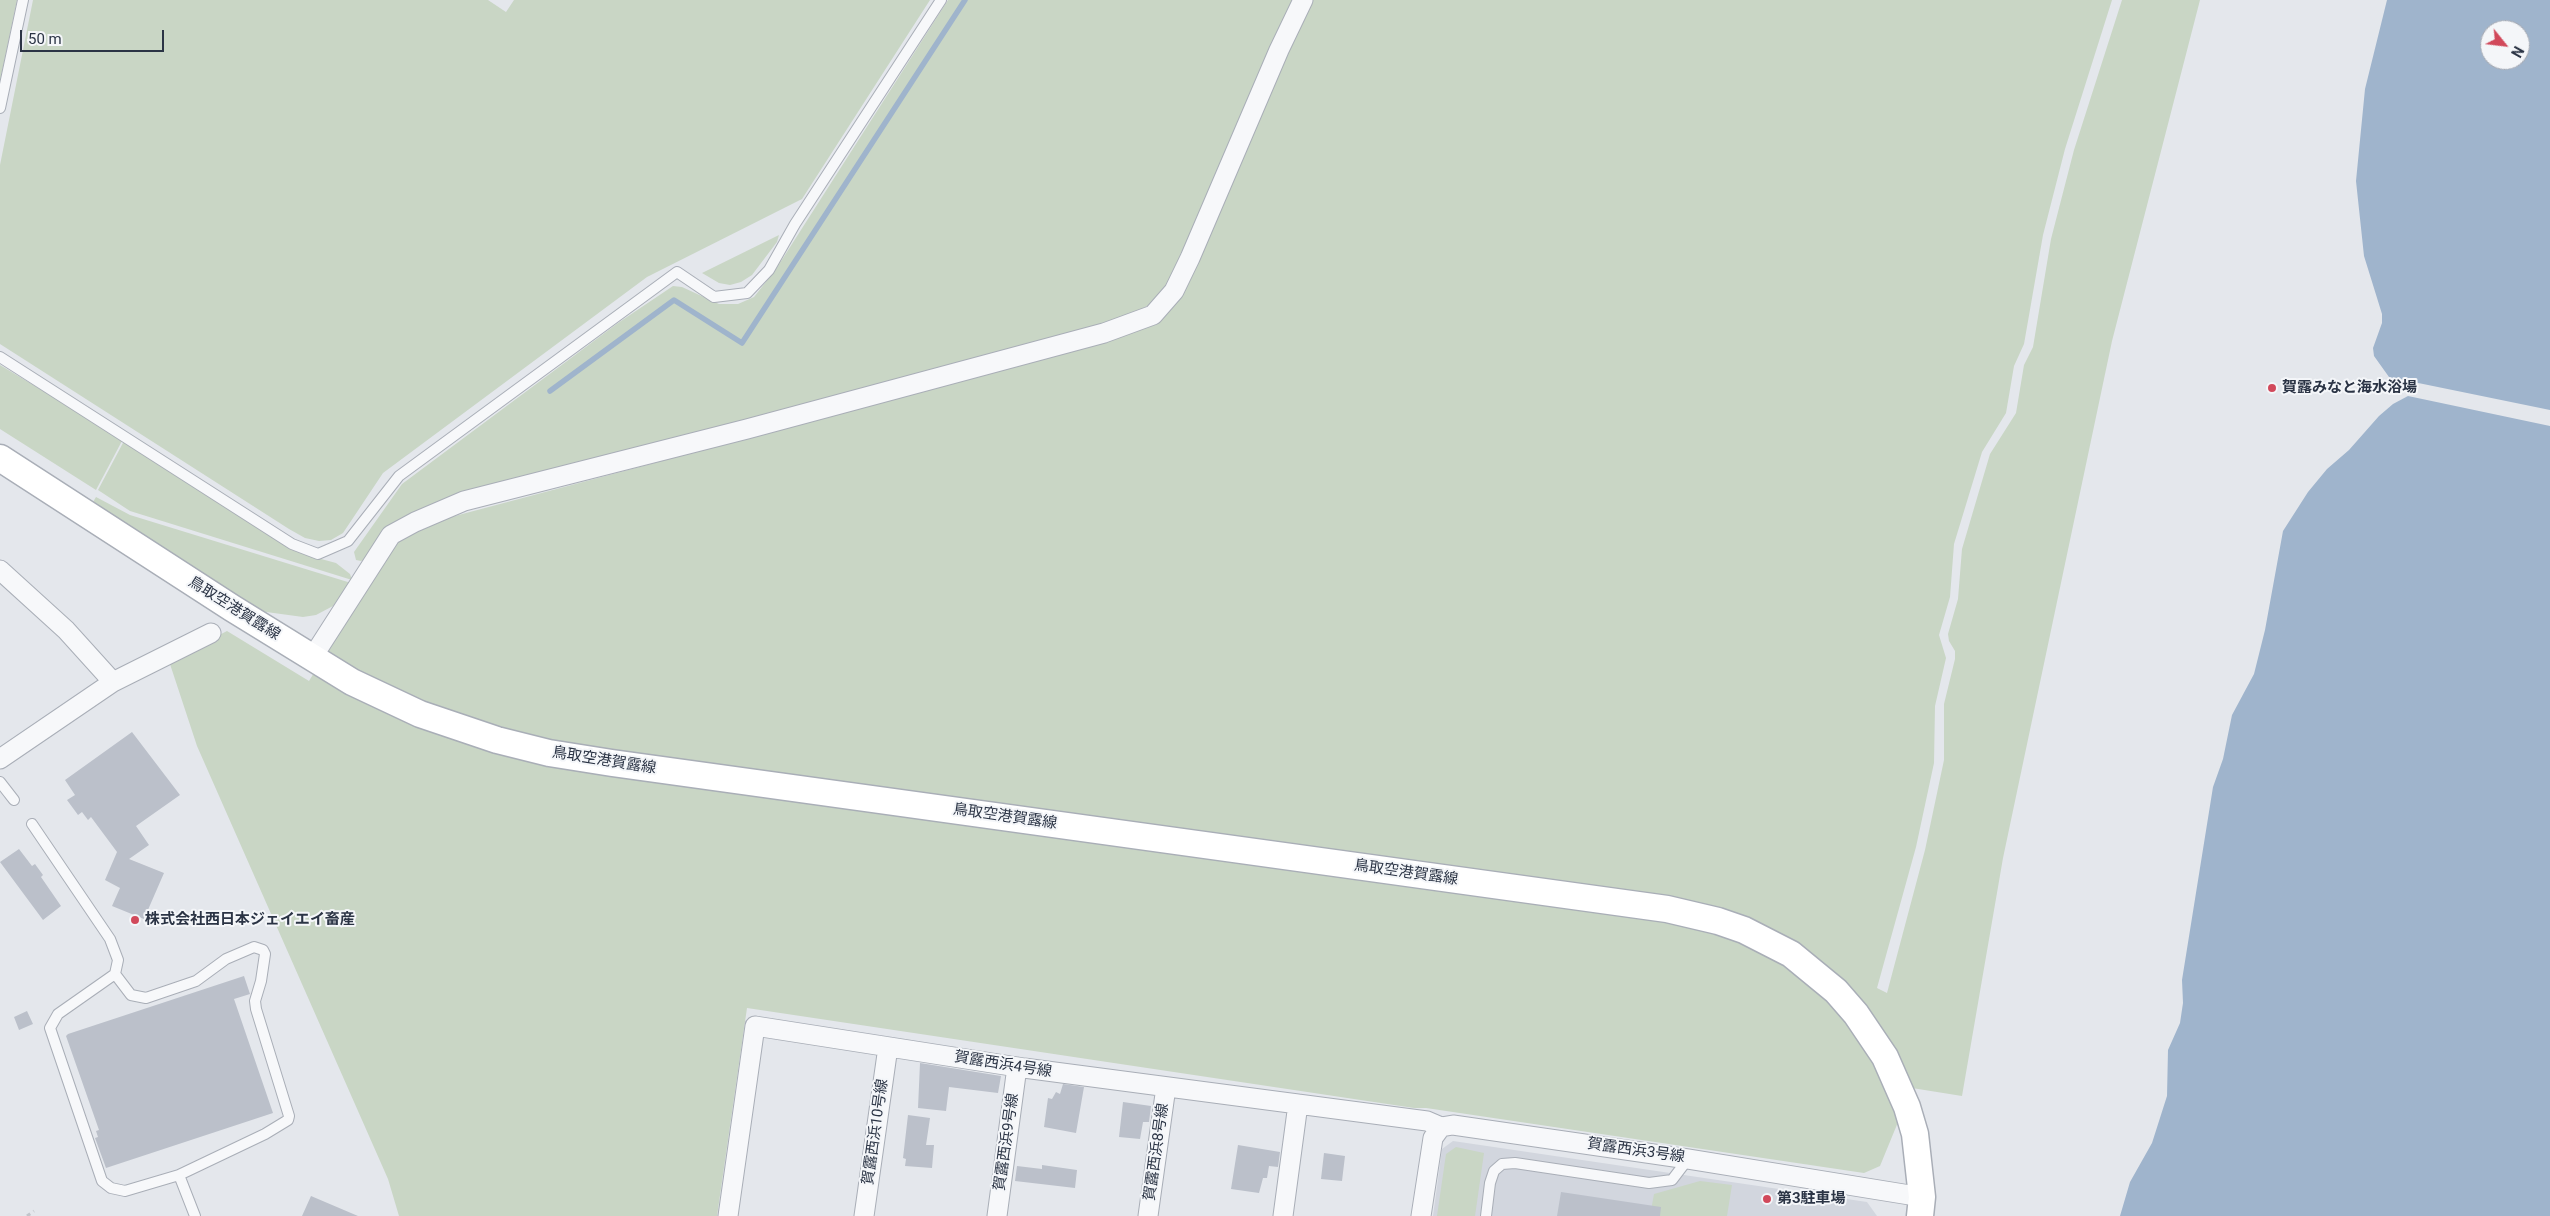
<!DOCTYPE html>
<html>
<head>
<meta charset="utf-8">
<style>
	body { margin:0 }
	#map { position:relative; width:2550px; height:1216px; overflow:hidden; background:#e4e7ec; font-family:Roboto,sans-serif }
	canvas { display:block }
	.north { position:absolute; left:2480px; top:20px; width:50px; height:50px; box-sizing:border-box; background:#f4f6f9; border:1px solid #a4a8b1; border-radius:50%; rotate:119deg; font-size:14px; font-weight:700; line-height:20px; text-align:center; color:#2b3445 }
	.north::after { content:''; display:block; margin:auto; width:18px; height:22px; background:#d1495b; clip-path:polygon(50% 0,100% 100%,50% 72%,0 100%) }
	.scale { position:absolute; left:20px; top:30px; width:144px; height:22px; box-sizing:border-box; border:2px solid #2b3445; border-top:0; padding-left:6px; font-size:15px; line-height:18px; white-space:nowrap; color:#2b3445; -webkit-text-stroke:4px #f4f6f9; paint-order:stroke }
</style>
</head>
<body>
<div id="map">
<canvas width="2550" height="1216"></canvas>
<div class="north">N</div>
<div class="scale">50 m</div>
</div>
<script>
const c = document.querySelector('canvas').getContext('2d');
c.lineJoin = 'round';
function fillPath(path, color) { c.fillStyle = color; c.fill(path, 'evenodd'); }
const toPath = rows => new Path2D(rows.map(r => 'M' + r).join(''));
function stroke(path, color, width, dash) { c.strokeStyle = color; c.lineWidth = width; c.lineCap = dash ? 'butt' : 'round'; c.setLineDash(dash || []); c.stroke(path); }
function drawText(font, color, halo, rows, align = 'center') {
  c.font = font + ' Roboto,"Noto Sans JP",sans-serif'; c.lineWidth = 4; c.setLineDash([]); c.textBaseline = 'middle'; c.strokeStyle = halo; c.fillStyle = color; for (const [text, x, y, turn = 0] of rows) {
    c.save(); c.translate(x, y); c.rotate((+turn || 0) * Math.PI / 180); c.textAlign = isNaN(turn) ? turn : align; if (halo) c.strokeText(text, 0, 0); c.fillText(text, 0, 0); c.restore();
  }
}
fillPath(toPath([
	[1453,1141,1867,1202,1877,1216,1433,1216,1442,1149]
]), '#d2d6de');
fillPath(toPath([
	[0,0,17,0,0,81],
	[33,0,488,0,506,12,514,0,930,0,802,199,647,277,383,473,343,533,331,540,319,541,305,538,289,529,0,344,0,165],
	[948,0,1298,0,1167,284,1149,305,1123,319,464,495,367,559,361,561,356,560,354,552,402,484,618,323,673,286,682,287,719,304,738,304,754,297,776,269],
	[1310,0,2112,0,2065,149,2043,235,2024,344,2014,366,2006,413,1982,452,1954,544,1950,597,1939,635,1946,658,1935,706,1934,763,1916,847,1877,988,1887,993,1925,850,1944,760,1944,704,1955,659,1955,651,1949,641,1948,634,1958,599,1962,549,1990,454,2016,413,2024,365,2033,347,2051,239,2074,150,2122,0,2200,0,2112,341,2003,858,1962,1096,1912,1088,1880,1166,1864,1173,1426,1108,1414,1108,747,1008,717,1216,399,1216,388,1179,197,746,169,661,227,631,309,681,393,543,436,521,869,406,1125,333,1188,278,1227,197,1266,99],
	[779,235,777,242,752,275,741,282,730,285,719,283,702,273],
	[0,365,123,439,96,490,0,429],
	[124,441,290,547,310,556,336,563,350,574,352,580,130,511,98,490],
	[96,497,130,515,351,583,333,606,316,615,303,617,259,611,93,502],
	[1456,1147,1484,1153,1475,1216,1437,1216,1446,1154],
	[1700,1181,1732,1185,1727,1216,1650,1216,1654,1194]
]), '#c9d6c5');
fillPath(toPath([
	[2387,0,2550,0,2550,410,2389,377,2374,356,2373,348,2382,323,2382,314,2364,256,2356,181,2365,89],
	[2490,30,2520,30,2520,60,2490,60],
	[2408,396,2550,426,2550,1216,2120,1216,2130,1182,2152,1143,2167,1096,2168,1050,2180,1023,2183,1003,2182,980,2213,787,2223,759,2232,715,2254,674,2265,630,2283,531,2308,492,2327,469,2349,450,2379,416,2393,404]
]), '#9fb4cc');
stroke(toPath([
	[550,391,674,300,742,343,965,0]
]), '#9fb4cc', 5.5);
fillPath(toPath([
	[132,732,180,795,136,826,149,845,129,859,164,873,144,919,112,906,120,888,105,880,117,852,91,817,88,820,82,812,78,815,67,800,75,795,65,780],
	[19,849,32,866,35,864,43,875,41,877,61,906,43,920,0,862],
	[244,976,250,994,234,999,273,1113,106,1168,95,1138,98,1137,96,1131,99,1130,66,1036,68,1034],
	[27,1011,33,1024,19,1030,14,1017],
	[920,1063,1001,1076,998,1093,949,1087,946,1111,918,1108],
	[1063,1084,1084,1087,1076,1133,1044,1127,1048,1098,1052,1099,1056,1092,1060,1094],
	[1123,1102,1151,1106,1149,1122,1143,1122,1140,1139,1119,1137],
	[908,1115,930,1118,926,1145,934,1145,932,1168,905,1166,906,1159,903,1158],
	[1238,1145,1280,1152,1278,1167,1269,1166,1267,1178,1263,1178,1259,1193,1231,1189],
	[1324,1153,1345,1156,1342,1181,1321,1179],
	[1042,1165,1077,1170,1075,1188,1015,1181,1017,1166,1042,1169],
	[1561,1192,1661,1207,1660,1216,1557,1216],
	[311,1196,358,1216,302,1216]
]), '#bbc0ca');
const lane = toPath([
	[0,108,23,0],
	[0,357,292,544,318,554,348,541,399,476,677,272,714,297,747,293,769,270,795,224,941,0],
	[0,782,14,800],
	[32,824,110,939,118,960,115,974,58,1014,50,1028,102,1181,111,1188,125,1191,179,1175,195,1216],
	[115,974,131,995,146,998,196,981,226,959,254,947,263,950,265,954,261,981,255,1001,256,1009,289,1116,288,1120,265,1134,179,1175],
	[1486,1216,1490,1183,1494,1171,1502,1164,1515,1163,1649,1183,1672,1180,1688,1159]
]);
const street = toPath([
	[0,570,66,630,113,682],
	[312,658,391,535,415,522,464,501,747,429,1104,333,1153,315,1174,291,1190,258,1279,50,1303,0],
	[0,759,113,682,211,633],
	[728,1216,755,1026,1024,1068,1427,1121,1441,1127],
	[864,1216,888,1047],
	[997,1216,1017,1067],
	[1148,1216,1166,1087],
	[1283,1216,1298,1104],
	[1421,1216,1433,1138,1441,1127,1453,1125,1688,1159,1922,1197]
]);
const secondary = toPath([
	[0,458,232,608,352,682,420,714,497,740,549,753,612,763,1667,909,1718,921,1744,930,1791,954,1836,991,1856,1014,1885,1057,1907,1107,1915,1134,1922,1197,1920,1216]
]);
stroke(lane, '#a9aeb7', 12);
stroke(street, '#a9aeb7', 21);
stroke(secondary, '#a9aeb7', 29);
stroke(toPath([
	[27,1216,34,1211]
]), '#c2c5cb', 3, [4, 4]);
stroke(lane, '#f7f8fa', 10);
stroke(street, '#f7f8fa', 19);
stroke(secondary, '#fff', 26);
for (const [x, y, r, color] of [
	[2272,388,5,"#d1495b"],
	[135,920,5,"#d1495b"],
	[1767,1199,5,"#d1495b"]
]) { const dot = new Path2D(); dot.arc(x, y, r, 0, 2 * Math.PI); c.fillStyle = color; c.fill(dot); stroke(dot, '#f4f6f9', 2); }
drawText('bold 15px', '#2b3445', '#f4f6f9', [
	["賀露みなと海水浴場",2282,388],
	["株式会社西日本ジェイエイ畜産",145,920],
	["第3駐車場",1777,1199]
], 'left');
drawText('15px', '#2b3445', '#f4f6f9', [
	["鳥取空港賀露線",234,609,32],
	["鳥取空港賀露線",604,761,9],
	["鳥取空港賀露線",1005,817,8],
	["鳥取空港賀露線",1406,873,8],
	["賀露西浜4号線",1003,1065,9],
	["賀露西浜10号線",876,1132,-82],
	["賀露西浜9号線",1007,1142,-82],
	["賀露西浜3号線",1636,1151,8],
	["賀露西浜8号線",1157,1152,-82]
]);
</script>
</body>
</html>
